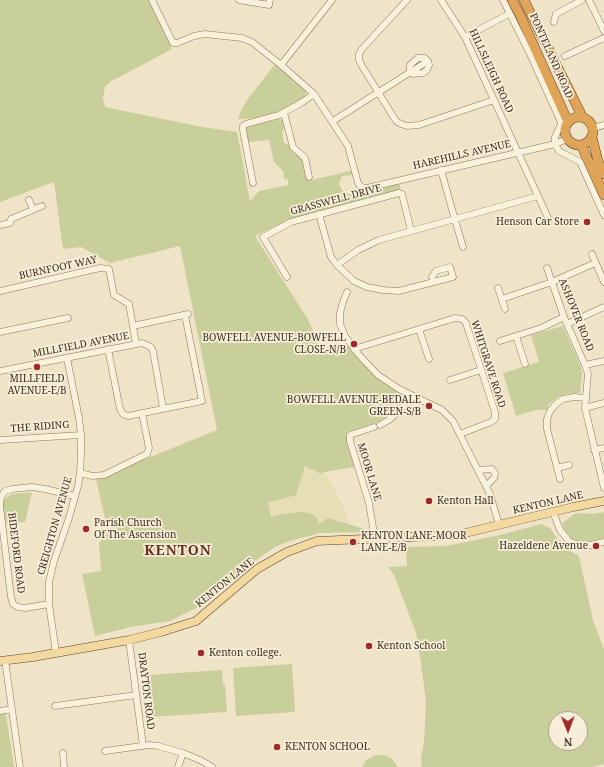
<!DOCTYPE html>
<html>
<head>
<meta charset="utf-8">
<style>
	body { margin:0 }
	#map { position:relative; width:604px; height:767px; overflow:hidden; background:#f0e4c8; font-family:"Noto Serif",serif }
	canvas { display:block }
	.north { position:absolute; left:548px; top:711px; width:40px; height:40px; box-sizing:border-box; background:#f7eed8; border:1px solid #ada18e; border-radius:50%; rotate:179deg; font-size:11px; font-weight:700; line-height:16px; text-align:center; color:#3d2e20 }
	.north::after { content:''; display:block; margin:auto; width:14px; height:18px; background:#9e2a2b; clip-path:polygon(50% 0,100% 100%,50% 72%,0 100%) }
</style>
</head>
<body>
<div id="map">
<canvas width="604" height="767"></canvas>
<div class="north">N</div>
</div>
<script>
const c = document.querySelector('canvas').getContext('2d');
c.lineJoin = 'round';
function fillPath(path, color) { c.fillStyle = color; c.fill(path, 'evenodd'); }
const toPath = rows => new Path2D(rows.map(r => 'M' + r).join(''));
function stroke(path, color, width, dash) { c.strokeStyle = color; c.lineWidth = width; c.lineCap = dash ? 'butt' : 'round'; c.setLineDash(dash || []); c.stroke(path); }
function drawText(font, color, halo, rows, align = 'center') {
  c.font = font + ' "Noto Serif",serif'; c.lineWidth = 3.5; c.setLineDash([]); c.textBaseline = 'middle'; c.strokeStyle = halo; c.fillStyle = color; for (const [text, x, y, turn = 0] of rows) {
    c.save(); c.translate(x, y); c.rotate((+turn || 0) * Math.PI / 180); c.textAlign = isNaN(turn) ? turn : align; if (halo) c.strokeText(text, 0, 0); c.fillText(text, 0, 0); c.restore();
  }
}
fillPath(toPath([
	[305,466,321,473,324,472,343,505,348,521,347,523,328,518,317,526,271,517,268,503,296,495]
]), '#e6deb5');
fillPath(toPath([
	[0,0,150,0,172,49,110,82,105,87,103,98,105,107,202,127,237,132,250,201,259,191,288,185,288,179,285,180,283,171,274,162,269,140,248,142,245,130,246,127,279,119,283,120,285,127,282,132,284,143,289,145,291,150,300,156,305,163,307,181,351,171,352,175,342,176,339,184,342,190,347,194,356,193,399,183,401,189,291,219,255,236,307,318,324,354,348,346,375,374,403,395,397,409,378,422,347,432,347,437,355,467,324,472,321,474,305,466,296,495,268,503,271,517,281,514,303,512,312,514,317,518,318,521,317,525,328,518,368,530,371,532,320,533,290,541,277,546,263,555,235,577,206,603,170,621,131,627,95,636,82,574,101,571,99,543,108,532,96,479,217,430,180,246,110,263,81,247,63,249,54,182,0,202],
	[275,64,306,91,305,98,278,113,262,118,238,119,241,111,247,100],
	[563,326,581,367,582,374,580,393,566,394,558,397,548,405,547,410,536,410,516,416,503,373,539,362,531,335],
	[32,492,25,522,6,523,3,503,6,498,12,494],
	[604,512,604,538,583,543,579,542,572,539,564,529,562,523,574,514,581,513,593,514],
	[541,524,550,528,562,546,579,556,593,620,604,649,604,764,593,767,422,767,421,759,424,742,426,702,421,663,416,633,394,575,388,567,407,566,406,547,446,546,500,535],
	[556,719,580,719,580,743,556,743],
	[292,664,295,712,236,716,233,668],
	[222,670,223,685,225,685,227,712,151,717,148,675],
	[0,714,6,714,14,767,0,767],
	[376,755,384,755,391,758,398,767,362,767,366,760]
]), '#c9cf9b');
const minor = toPath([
	[152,0,173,43,177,43,194,36,205,34,242,38,252,42,281,65,314,94,348,146,358,183,361,187,367,188,555,144,567,139],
	[239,0,269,5,270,0],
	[407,0,362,49,359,54,359,60,362,66,396,121,401,124,407,126,419,125,494,100],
	[441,0,465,37,549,220],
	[503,0,530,54,560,120,561,124,555,137,555,144,559,151,580,162,604,215],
	[589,0,604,31],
	[554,22,556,14,582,0],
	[465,37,509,14],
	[565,56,604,38],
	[418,58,425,58,428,61,429,65,427,70,423,73,413,74,410,71,410,65,418,58],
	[281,65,332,0],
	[284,113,293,147,305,158,309,177],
	[333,121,428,61],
	[593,128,604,125],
	[441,170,455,220,463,247],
	[253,183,243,130,243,126,246,124,279,115,301,103,314,94],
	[29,200,33,209],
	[319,214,331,257,337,265,354,281,367,287,383,290,399,291,453,277,450,267,436,271,432,277,434,282],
	[0,225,10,223,11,219,42,206],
	[592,254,604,282],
	[337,265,358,250,379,240,538,196],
	[547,268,564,317,585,365,588,374,585,408,604,488],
	[287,277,263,237,291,222,399,193,402,194,411,231],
	[498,288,505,309],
	[0,291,100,268,109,269,114,295,129,304,136,344],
	[347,292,343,302,340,313,340,324,345,336,359,355,378,375,399,389,442,410,453,421,490,494,499,525],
	[502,299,552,282,595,263],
	[567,324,604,307],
	[133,326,188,314],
	[419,329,429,359],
	[0,332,68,318],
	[516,336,525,364],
	[500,341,541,328,564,317],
	[108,349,120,409,123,414,128,416,202,401,185,315],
	[354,349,455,318,462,319,466,323,495,412,495,419,491,422,460,434],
	[585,365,604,361],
	[0,371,142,343,151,347,153,351,163,408],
	[450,380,481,370],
	[585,408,604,403],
	[380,425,389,420,397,413,404,405,408,394],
	[374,427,350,435,350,441,369,503,375,540],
	[0,440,81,435],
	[594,450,604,448],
	[557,468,569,465],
	[478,470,492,469,495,473,494,478,486,486],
	[80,473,92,476,104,475,147,454,149,448,142,413],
	[560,479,547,429,547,419,550,411,556,404,563,399,574,397,586,398],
	[553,512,560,530,569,541,580,546,586,546,604,542],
	[49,604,25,608,18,607,13,604,11,597,0,506,1,497,5,491,12,489,32,487,45,489,75,496],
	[129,640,143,746],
	[56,653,49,604,49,582,54,561,69,518,78,486,80,473,81,453,81,435,79,418,67,358],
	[5,660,20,767],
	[55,706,136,695],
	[0,711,12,709],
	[105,751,149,745,158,746,183,753,202,761,212,767],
	[63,753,64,767],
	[178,767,183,753]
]);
const major = toPath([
	[0,661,33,657,129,640,161,632,196,621,257,569,287,552,317,541,457,535,573,507,604,501]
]);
const highway = toPath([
	[512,0,520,15,568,122],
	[524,0,582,116],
	'565 131a14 14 0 1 1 28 0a14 14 0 1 1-28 0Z',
	[592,137,598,161,604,174],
	[581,145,604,195]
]);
stroke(minor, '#8d765c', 7);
stroke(major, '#5b4430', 9);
stroke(highway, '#5b4430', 10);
stroke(minor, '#faf1dc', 6);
stroke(major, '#f3d9a0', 8);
stroke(highway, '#e0a458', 9);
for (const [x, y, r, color] of [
	[587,222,4,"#9e2a2b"],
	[354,344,4,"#9e2a2b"],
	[37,367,4,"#9e2a2b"],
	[429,406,4,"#9e2a2b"],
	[429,501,4,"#9e2a2b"],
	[86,529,4,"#9e2a2b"],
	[353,542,4,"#9e2a2b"],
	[596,546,4,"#9e2a2b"],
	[369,646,4,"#9e2a2b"],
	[201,653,4,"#9e2a2b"],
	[277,747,4,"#9e2a2b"]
]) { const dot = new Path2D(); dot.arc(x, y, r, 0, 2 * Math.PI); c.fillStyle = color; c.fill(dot); stroke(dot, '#f7eed8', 1.5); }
drawText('10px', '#3d2e20', '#f7eed8', [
	["PONTELAND ROAD",551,56,66],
	["HILLSLEIGH ROAD",491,71,65],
	["HAREHILLS AVENUE",462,155,-13],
	["GRASSWELL DRIVE",336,200,-15],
	["BURNFOOT WAY",58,268,-12],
	["ASHOVER ROAD",576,315,68],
	["MILLFIELD AVENUE",81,345,-11],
	["WHITGRAVE ROAD",488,364,72],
	["THE RIDING",40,427,-4],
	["MOOR LANE",369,472,73],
	["KENTON LANE",548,503,-13],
	["CREIGHTON AVENUE",55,526,-74],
	["BIDEFORD ROAD",16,553,83],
	["KENTON LANE",225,583,-39],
	["DRAYTON ROAD",146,691,83]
]);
drawText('10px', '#3d2e20', '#f7eed8', [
	["Henson Car Store",579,222,"right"],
	["BOWFELL AVENUE-BOWFELL",346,338,"right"],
	["CLOSE-N/B",346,350,"right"],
	["MILLFIELD",37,379,"center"],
	["AVENUE-E/B",37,391,"center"],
	["BOWFELL AVENUE-BEDALE",421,400,"right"],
	["GREEN-S/B",421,412,"right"],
	["Kenton Hall",437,501],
	["Parish Church",94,523],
	["Of The Ascension",94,535],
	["KENTON LANE-MOOR",361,536],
	["LANE-E/B",361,548],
	["Hazeldene Avenue",588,546,"right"],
	["Kenton School",377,646],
	["Kenton college.",209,653],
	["KENTON SCHOOL",285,747]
], 'left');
c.letterSpacing = '1px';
drawText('bold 14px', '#6b2e1e', '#f7eed8', [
	["KENTON",178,551]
]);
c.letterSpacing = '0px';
</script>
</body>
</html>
